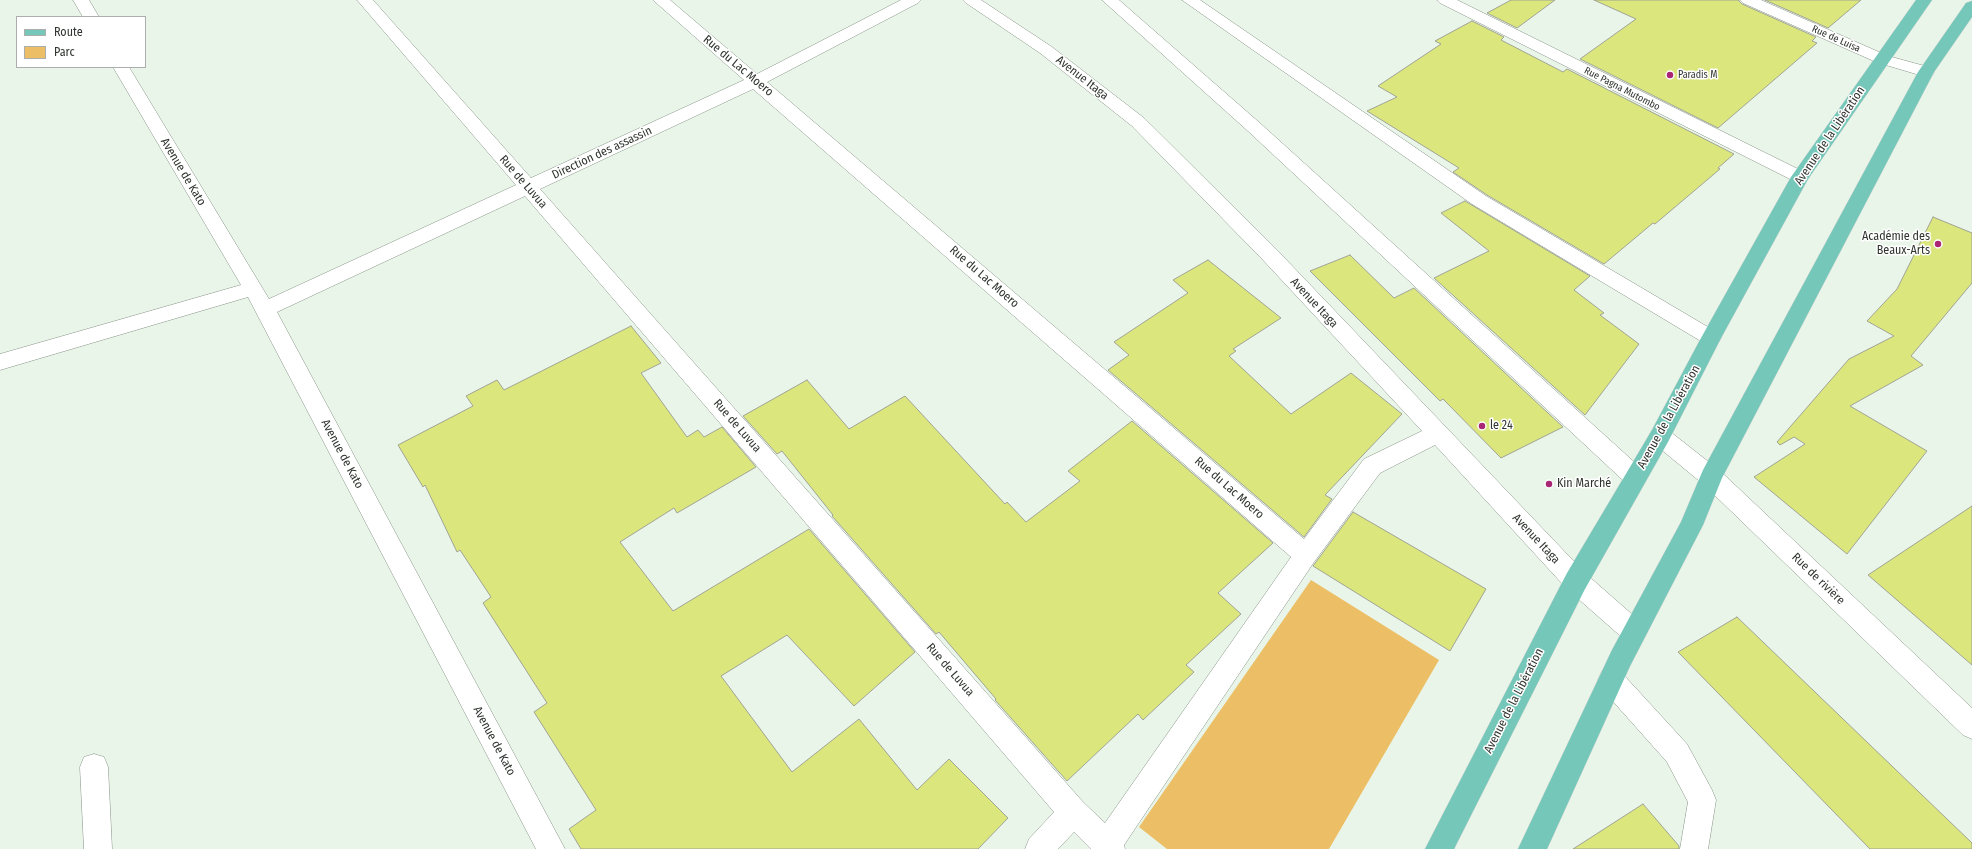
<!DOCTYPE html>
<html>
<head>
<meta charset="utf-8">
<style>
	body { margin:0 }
	#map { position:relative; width:1972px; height:849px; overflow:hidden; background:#e9f5e9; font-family:"Fira Sans Condensed",sans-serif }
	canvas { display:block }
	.legend { position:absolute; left:16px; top:16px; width:130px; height:52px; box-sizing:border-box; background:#fff; border:1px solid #acaeac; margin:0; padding:5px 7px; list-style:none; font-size:12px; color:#2f342f }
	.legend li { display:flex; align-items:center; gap:8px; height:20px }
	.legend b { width:20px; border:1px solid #acaeac }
</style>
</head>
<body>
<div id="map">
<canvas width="1972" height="849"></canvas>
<ul class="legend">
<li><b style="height:5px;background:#75c8b9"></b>Route</li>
<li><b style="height:11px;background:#ecbf66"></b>Parc</li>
</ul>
</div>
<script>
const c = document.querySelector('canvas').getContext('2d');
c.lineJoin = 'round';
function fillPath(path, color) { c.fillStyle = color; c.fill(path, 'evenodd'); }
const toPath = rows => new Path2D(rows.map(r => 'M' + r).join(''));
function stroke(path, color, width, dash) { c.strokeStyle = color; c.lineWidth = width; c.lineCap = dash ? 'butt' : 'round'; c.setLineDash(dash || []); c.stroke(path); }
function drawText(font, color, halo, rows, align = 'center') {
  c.font = font + ' "Fira Sans Condensed",sans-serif'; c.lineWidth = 3; c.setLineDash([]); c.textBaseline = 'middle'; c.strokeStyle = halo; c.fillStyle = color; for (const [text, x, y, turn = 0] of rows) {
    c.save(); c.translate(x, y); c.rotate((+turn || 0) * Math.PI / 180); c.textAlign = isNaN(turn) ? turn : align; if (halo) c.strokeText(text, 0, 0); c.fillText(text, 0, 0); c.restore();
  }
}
fillPath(toPath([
	[1311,580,1439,660,1329,849,1167,849,1139,827]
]), '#ecbf66');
const building = toPath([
	[1511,0,1555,0,1517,28,1487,13,1511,0],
	[1594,0,1738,0,1742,4,1816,37,1812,41,1817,43,1718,128,1580,59,1636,19,1594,0],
	[1765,0,1861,0,1828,28,1765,0],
	[1472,21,1504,37,1501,40,1563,72,1567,69,1734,154,1718,168,1720,169,1655,224,1653,223,1604,264,1487,195,1453,172,1459,168,1367,111,1397,97,1378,86,1441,44,1435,41,1472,21],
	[1465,201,1590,276,1574,290,1604,313,1600,315,1639,344,1585,415,1434,278,1489,251,1441,213,1465,201],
	[1933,217,1972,233,1972,283,1911,356,1923,365,1850,406,1927,451,1847,554,1754,477,1805,444,1794,437,1780,445,1777,442,1849,359,1894,336,1867,321,1897,289,1933,217],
	[1350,255,1394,298,1414,288,1563,427,1501,458,1443,399,1440,401,1310,271,1350,255],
	[1208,260,1281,318,1233,349,1236,351,1229,356,1291,414,1351,373,1402,414,1325,495,1332,499,1304,537,1108,370,1129,355,1114,342,1188,293,1173,280,1208,260],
	[631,326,661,363,641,373,687,437,698,430,704,437,722,427,756,467,677,513,674,508,620,542,673,611,809,529,915,652,854,706,787,635,721,676,792,772,859,719,917,790,949,759,1008,818,978,849,581,849,569,829,596,810,534,712,547,703,483,603,491,597,460,550,457,552,425,485,423,487,398,445,473,406,466,396,497,380,504,390,631,326],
	[807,380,849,429,905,396,1005,504,1007,502,1026,522,1080,481,1068,471,1132,421,1273,543,1218,593,1241,614,1186,665,1194,672,1143,720,1138,714,1067,781,995,700,996,699,939,632,936,634,832,516,833,515,782,451,777,454,743,416,807,380],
	[1972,506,1972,665,1868,575,1972,506],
	[1353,512,1486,589,1450,651,1313,566,1353,512],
	[1737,617,1972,843,1972,849,1870,849,1678,652,1737,617],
	[1643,804,1679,846,1679,849,1573,849,1643,804]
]);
fillPath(building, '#dbe67d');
stroke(building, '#a1a395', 1);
const minor = toPath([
	[73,0,89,0,99,17,83,17,73,0],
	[357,0,373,0,531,178,744,80,653,0,670,0,757,74,901,0,921,0,918,3,767,82,1304,539,1364,459,1422,431,1263,260,1132,126,1040,53,966,3,963,0,981,0,1052,47,1144,118,1277,250,1585,573,1643,624,1647,632,1643,640,1634,643,1625,640,1567,589,1435,445,1380,473,1314,562,1124,845,1125,849,1091,849,1074,832,1058,849,1025,849,1029,839,1054,812,525,196,277,312,565,849,536,849,248,297,0,370,0,354,241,285,113,67,129,67,269,299,516,185,357,0],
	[753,89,1291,557,1105,823,1083,802,540,189,753,89],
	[1102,0,1119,0,1261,124,1643,470,1646,477,1643,484,1635,486,1627,484,1249,132,1102,0],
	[1182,0,1200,0,1486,196,1718,333,1721,338,1718,343,1711,346,1704,343,1472,204,1182,0],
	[1437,0,1457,0,1806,173,1809,177,1806,181,1800,183,1794,181,1440,3,1437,0],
	[1740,0,1761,0,1888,56,1932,68,1934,72,1932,76,1926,77,1876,62,1743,3,1740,0],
	[1660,427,1668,430,1719,470,1972,708,1972,739,1963,735,1703,484,1652,442,1649,436,1652,430,1660,427],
	[1611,668,1620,671,1687,744,1712,790,1716,800,1708,849,1680,849,1688,802,1667,762,1602,689,1598,680,1602,671,1611,668],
	[94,754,104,757,108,767,112,849,84,849,80,767,84,757,94,754]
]);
const major = toPath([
	[1916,0,1932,0,1808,179,1721,338,1668,442,1585,589,1454,849,1425,849,1567,573,1652,430,1701,338,1791,177,1916,0],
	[1972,1,1972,17,1934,72,1722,478,1703,525,1630,666,1547,849,1518,849,1612,650,1681,522,1703,470,1918,72,1966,3,1972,1]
]);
stroke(minor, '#889388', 1);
stroke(major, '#d5d6d5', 1);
fillPath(minor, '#fff');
fillPath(major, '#75c8b9');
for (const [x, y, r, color] of [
	[1670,75,4,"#a82674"],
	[1938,244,4,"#a82674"],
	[1482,426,4,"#a82674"],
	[1549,484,4,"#a82674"]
]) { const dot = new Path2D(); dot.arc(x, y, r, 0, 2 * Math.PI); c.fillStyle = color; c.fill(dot); stroke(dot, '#fff', 1.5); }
drawText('10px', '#2f342f', '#fff', [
	["Rue de Luisa",1836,39,24],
	["Rue Pagna Mutombo",1622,89,27]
]);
drawText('10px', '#2f342f', '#fff', [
	["Paradis M",1678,75]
], 'left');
drawText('12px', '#2f342f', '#fff', [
	["Rue du Lac Moero",738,66,40],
	["Avenue Itaga",1082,78,38],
	["Avenue de la Libération",1830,136,-56],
	["Direction des assassin",602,153,-25],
	["Avenue de Kato",183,172,59],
	["Rue de Luvua",523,182,49],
	["Rue du Lac Moero",984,277,41],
	["Avenue Itaga",1314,303,47],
	["Avenue de la Libération",1669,417,-61],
	["Rue de Luvua",737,426,49],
	["Avenue de Kato",342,454,62],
	["Rue du Lac Moero",1229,488,41],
	["Avenue Itaga",1536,539,47],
	["Rue de rivière",1818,579,44],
	["Rue de Luvua",950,670,49],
	["Avenue de la Libération",1514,701,-63],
	["Avenue de Kato",494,741,62]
]);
drawText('12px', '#2f342f', '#fff', [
	["Académie des",1930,237,"right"],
	["Beaux-Arts",1930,251,"right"],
	["le 24",1490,426],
	["Kin Marché",1557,484]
], 'left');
</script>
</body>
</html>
